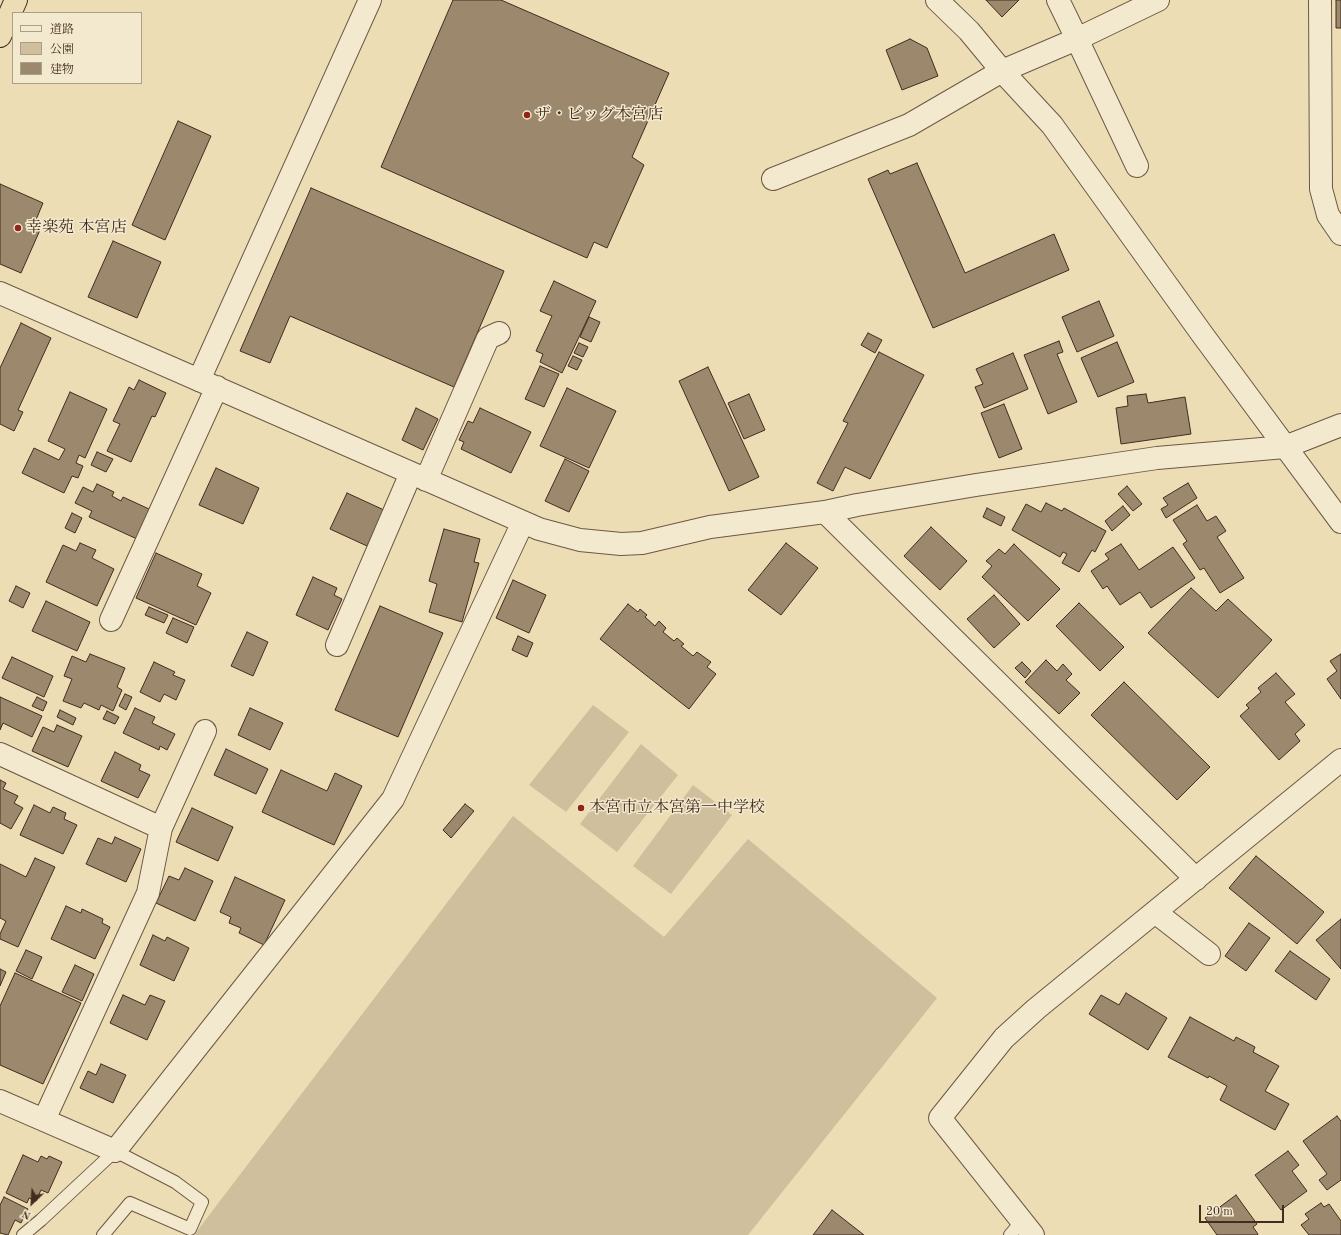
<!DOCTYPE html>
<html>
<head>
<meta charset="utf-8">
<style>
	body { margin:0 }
	#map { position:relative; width:1341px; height:1235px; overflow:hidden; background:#ecddb5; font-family:"Old Standard TT","Noto Serif JP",serif }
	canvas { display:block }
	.legend { position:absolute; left:12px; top:12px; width:130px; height:72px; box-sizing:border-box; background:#f3e9cf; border:1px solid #ad9d89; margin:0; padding:5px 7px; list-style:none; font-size:12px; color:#432c1f }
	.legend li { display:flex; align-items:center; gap:8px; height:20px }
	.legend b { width:20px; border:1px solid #ad9d89 }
	.north { position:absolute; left:12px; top:1183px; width:40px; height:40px; -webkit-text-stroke:3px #f3e9cf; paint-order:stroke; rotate:205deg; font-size:11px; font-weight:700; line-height:16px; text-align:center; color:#432c1f }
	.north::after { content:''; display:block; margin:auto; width:14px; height:18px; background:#432c1f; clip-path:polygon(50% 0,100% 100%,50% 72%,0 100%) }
	.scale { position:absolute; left:1199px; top:1205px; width:85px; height:18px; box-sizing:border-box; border:2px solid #432c1f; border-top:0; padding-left:5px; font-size:12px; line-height:14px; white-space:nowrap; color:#432c1f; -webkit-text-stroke:3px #f3e9cf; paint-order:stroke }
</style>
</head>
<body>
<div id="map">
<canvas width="1341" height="1235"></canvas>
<ul class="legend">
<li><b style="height:5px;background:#f3e9cf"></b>道路</li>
<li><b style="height:11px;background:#cfbf9c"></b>公園</li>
<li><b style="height:11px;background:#9b886d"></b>建物</li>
</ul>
<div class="north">N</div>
<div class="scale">20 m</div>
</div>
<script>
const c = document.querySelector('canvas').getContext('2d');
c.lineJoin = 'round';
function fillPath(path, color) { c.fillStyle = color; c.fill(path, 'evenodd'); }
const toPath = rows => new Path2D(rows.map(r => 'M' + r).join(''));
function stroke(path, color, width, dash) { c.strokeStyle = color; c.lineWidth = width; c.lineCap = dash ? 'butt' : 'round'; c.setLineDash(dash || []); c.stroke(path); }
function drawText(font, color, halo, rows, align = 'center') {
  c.font = font + ' "Old Standard TT","Noto Serif JP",serif'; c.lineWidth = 3; c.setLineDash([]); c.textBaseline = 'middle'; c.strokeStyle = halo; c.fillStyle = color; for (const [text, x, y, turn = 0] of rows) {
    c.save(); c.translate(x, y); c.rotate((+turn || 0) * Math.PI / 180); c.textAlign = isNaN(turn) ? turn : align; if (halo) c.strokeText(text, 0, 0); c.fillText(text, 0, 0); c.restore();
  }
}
fillPath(toPath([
	[593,705,629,732,566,812,529,785],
	[641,744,678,775,617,852,580,824],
	[693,785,732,815,671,894,633,866],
	[513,816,664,937,748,839,937,998,748,1235,194,1235]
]), '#cfbf9c');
const building = toPath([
	[453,0,501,0,669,73,632,157,644,165,607,248,594,242,587,258,381,167,453,0],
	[986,0,1019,0,1002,17,986,0],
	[1336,0,1341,0,1341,28,1336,28,1336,0],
	[910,39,927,48,938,76,902,90,886,50,910,39],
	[178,121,211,136,165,240,132,225,178,121],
	[917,163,965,273,1054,234,1069,270,933,328,868,179,888,170,890,174,917,163],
	[0,184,43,203,33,227,40,230,21,273,0,264,0,184],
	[311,188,504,271,454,387,290,316,270,363,240,351,311,188],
	[113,241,161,262,137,318,88,297,113,241],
	[554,281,596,301,562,373,540,362,543,354,536,351,552,316,540,311,554,281],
	[1099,301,1114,336,1077,352,1062,317,1099,301],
	[589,317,600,322,591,342,580,337,589,317],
	[21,323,51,338,18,410,23,412,14,431,0,424,0,368,21,323],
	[868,333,882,340,875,353,861,345,868,333],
	[1059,341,1063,352,1057,354,1077,402,1048,414,1024,355,1059,341],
	[1117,342,1134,382,1098,397,1081,358,1117,342],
	[579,343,588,347,583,357,574,353,579,343],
	[879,352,924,375,870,479,845,467,833,491,817,483,848,423,843,421,879,352],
	[1013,353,1028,389,984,408,975,387,983,384,976,369,1013,353],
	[573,356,582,360,577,370,568,366,573,356],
	[540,366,559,374,544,407,525,399,540,366],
	[708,367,759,477,729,491,679,381,708,367],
	[139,380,166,393,155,417,152,416,131,462,107,451,120,424,113,421,129,387,134,390,139,380],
	[567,388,616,411,589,468,540,446,567,388],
	[70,392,107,409,85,458,79,455,76,463,83,466,78,478,72,476,64,493,22,473,34,448,59,460,65,449,48,441,70,392],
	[749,394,765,430,744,439,728,403,749,394],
	[1146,394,1148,403,1185,397,1191,434,1121,444,1116,408,1128,406,1127,396,1146,394],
	[1004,404,1022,449,999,458,981,413,1004,404],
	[416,408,438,419,423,450,402,440,416,408],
	[480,408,531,432,511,473,461,449,464,442,459,440,468,421,473,423,480,408],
	[97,452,113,459,106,472,91,465,97,452],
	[565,459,589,471,569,512,545,501,565,459],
	[216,468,259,488,243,524,199,505,216,468],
	[1188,483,1197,498,1166,518,1161,509,1168,505,1163,498,1188,483],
	[97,484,114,492,112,496,121,501,123,497,149,509,137,539,89,517,92,511,75,503,83,487,93,492,97,484],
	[1127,486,1142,504,1133,511,1118,494,1127,486],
	[347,493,384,510,367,546,330,529,347,493],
	[1046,503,1062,511,1064,508,1106,531,1095,552,1092,550,1079,572,1062,563,1067,554,1063,552,1060,557,1012,530,1026,504,1041,512,1046,503],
	[1197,505,1207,521,1216,516,1226,531,1217,537,1244,578,1220,593,1204,568,1200,570,1183,544,1187,541,1173,520,1197,505],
	[1123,506,1130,515,1112,531,1105,521,1123,506],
	[987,508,1005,517,1001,526,983,517,987,508],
	[72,513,82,518,75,533,65,528,72,513],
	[931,527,967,561,940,590,904,556,931,527],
	[444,529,480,539,474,562,479,563,462,622,429,612,437,584,429,581,444,529],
	[80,543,96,550,92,558,114,569,97,606,46,582,63,545,76,551,80,543],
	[786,543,818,568,781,615,748,590,786,543],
	[1014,544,1060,589,1028,621,982,577,992,566,986,561,999,549,1005,554,1014,544],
	[1121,544,1139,570,1173,547,1195,578,1151,608,1140,592,1120,605,1107,586,1103,589,1091,571,1109,559,1105,554,1121,544],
	[156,553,202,574,197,586,211,593,196,625,136,598,156,553],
	[313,577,337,588,334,595,342,599,328,630,296,615,313,577],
	[513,580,546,595,529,633,496,618,513,580],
	[16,586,30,593,23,608,9,601,16,586],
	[1191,588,1216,611,1228,599,1272,640,1218,698,1148,633,1191,588],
	[994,595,1020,624,994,648,967,619,994,595],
	[46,601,90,622,77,651,32,631,46,601],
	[1079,603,1124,647,1100,671,1056,626,1079,603],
	[628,604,638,612,640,609,647,615,645,617,655,626,659,621,666,628,663,632,674,641,677,638,684,644,681,646,693,656,697,652,711,662,707,667,716,674,689,709,600,639,628,604],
	[380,606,443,633,398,737,335,710,380,606],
	[149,607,168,615,164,623,145,615,149,607],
	[173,618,194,627,187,643,166,633,173,618],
	[247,632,268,642,253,676,231,666,247,632],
	[518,636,533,643,527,657,512,650,518,636],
	[90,654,125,668,117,687,122,690,113,711,101,705,99,710,84,703,81,708,63,701,72,679,64,676,72,656,86,662,90,654],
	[1341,654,1341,699,1327,679,1337,671,1330,661,1341,654],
	[12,657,53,676,44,697,2,678,12,657],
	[1046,660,1057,671,1063,664,1072,674,1066,680,1080,693,1059,714,1025,682,1046,660],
	[154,662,175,672,173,675,185,680,176,700,164,694,160,702,140,692,154,662],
	[1022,662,1031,671,1025,678,1015,668,1022,662],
	[1276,673,1295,694,1285,702,1305,725,1295,734,1300,741,1279,760,1240,716,1249,708,1246,705,1261,692,1258,688,1276,673],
	[1124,682,1210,767,1177,800,1091,715,1124,682],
	[125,694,132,697,126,710,119,706,125,694],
	[0,697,42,716,32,737,3,723,0,730,0,697],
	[37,697,47,702,43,711,32,706,37,697],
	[135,708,155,717,152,723,175,734,167,750,160,746,159,750,123,733,135,708],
	[250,708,283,723,270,750,238,735,250,708],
	[60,710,76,718,73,725,57,717,60,710],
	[107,711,119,717,115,724,103,719,107,711],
	[57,725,82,736,68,767,32,751,43,727,54,732,57,725],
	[226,749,268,769,256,794,214,775,226,749],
	[115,752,141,765,139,770,150,775,138,798,101,781,115,752],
	[281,770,327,791,335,773,362,786,334,845,262,812,281,770],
	[0,780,6,783,3,789,18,796,14,803,23,808,11,829,0,823,0,780],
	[465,804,474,811,451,838,443,830,465,804],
	[34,805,50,813,53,807,66,813,64,819,77,825,63,854,20,835,34,805],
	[192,808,233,827,218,861,176,842,192,808],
	[115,837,141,849,126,882,86,864,98,838,112,844,115,837],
	[1256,856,1324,912,1297,944,1229,888,1256,856],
	[35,858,55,867,18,947,0,939,0,934,6,921,0,918,0,864,26,877,35,858],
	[185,868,213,881,195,921,156,903,169,876,179,880,185,868],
	[235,877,285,900,264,945,239,933,241,928,229,923,231,917,220,912,235,877],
	[66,906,81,913,82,909,103,919,102,923,110,927,95,959,51,939,66,906],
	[1341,919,1341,969,1316,940,1341,919],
	[1249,923,1270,938,1246,971,1225,956,1249,923],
	[153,935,165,941,167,937,189,948,174,981,140,965,153,935],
	[26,950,42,957,32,979,16,971,26,950],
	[1290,951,1330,979,1316,1000,1275,971,1290,951],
	[75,965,94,974,82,1001,62,992,75,965],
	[0,969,6,972,0,986,0,969],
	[15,973,81,1003,43,1084,0,1065,0,1006,15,973],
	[1126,993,1167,1018,1148,1050,1089,1014,1101,995,1119,1005,1126,993],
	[123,995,145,1005,150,995,165,1001,147,1040,110,1023,123,995],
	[1190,1017,1234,1041,1236,1037,1255,1047,1253,1052,1279,1066,1265,1091,1289,1104,1275,1130,1220,1100,1227,1086,1209,1076,1208,1078,1168,1057,1190,1017],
	[101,1064,126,1075,113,1103,80,1088,88,1071,96,1075,101,1064],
	[1337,1116,1341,1121,1341,1180,1327,1190,1319,1180,1327,1174,1303,1141,1337,1116],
	[1288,1151,1299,1165,1292,1171,1307,1191,1281,1210,1255,1175,1288,1151],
	[23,1155,38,1162,41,1156,47,1159,49,1156,62,1162,48,1193,41,1190,36,1201,29,1198,27,1203,6,1193,23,1155],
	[1236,1195,1257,1224,1253,1227,1258,1234,1257,1235,1217,1235,1205,1218,1236,1195],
	[4,1197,28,1209,21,1223,15,1220,8,1235,0,1233,0,1205,4,1197],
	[1321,1203,1324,1207,1329,1204,1341,1221,1341,1235,1309,1235,1301,1225,1309,1219,1305,1214,1321,1203],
	[832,1210,864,1235,813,1235,832,1210]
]);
fillPath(building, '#9b886d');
stroke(building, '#432c1f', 1);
const service = toPath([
	[23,1235,41,1220,115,1151,175,1182,202,1202,190,1229,130,1203,103,1235],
	[1010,1235,1022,1221]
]);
const minor = toPath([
	[1058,0,1077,39,1158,0],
	[1320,0,1321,189,1328,215,1341,234],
	[773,179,909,125,1002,71,1077,39,1137,166],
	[199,380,539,529,580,540,621,544,642,543,710,527,825,512,857,505,976,485,1157,458,1285,447,1341,425],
	[426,480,488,338,499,333],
	[825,512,1196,879],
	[111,620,217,387],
	[337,645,411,473],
	[0,754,161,828],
	[1155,912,1209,954],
	[0,1101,115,1151,393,799,523,522],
	[44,1120,148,893,161,828,205,731],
	[1033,1235,940,1118,1004,1038,1036,1009,1341,760]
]);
const tertiary = toPath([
	[937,0,969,31,1002,71,1052,125,1202,334,1341,522],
	[0,293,199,380,370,0]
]);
const trunk = toPath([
	[0,36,16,0]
]);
stroke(service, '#6d5844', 14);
stroke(minor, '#6d5844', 24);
stroke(tertiary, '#6d5844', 24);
stroke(trunk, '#432c1f', 24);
stroke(service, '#f3e9cf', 12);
stroke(minor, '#f3e9cf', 22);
stroke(tertiary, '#f3e9cf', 22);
stroke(trunk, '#ecddb5', 22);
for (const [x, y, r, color] of [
	[527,115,4,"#8f2418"],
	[18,228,4,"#8f2418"],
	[581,808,4,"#8f2418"]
]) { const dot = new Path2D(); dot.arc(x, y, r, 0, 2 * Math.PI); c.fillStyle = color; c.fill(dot); stroke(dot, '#f3e9cf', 1.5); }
drawText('16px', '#432c1f', '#f3e9cf', [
	["ザ・ビッグ本宮店",535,115],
	["幸楽苑 本宮店",26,228],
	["本宮市立本宮第一中学校",589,808]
], 'left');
</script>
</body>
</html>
